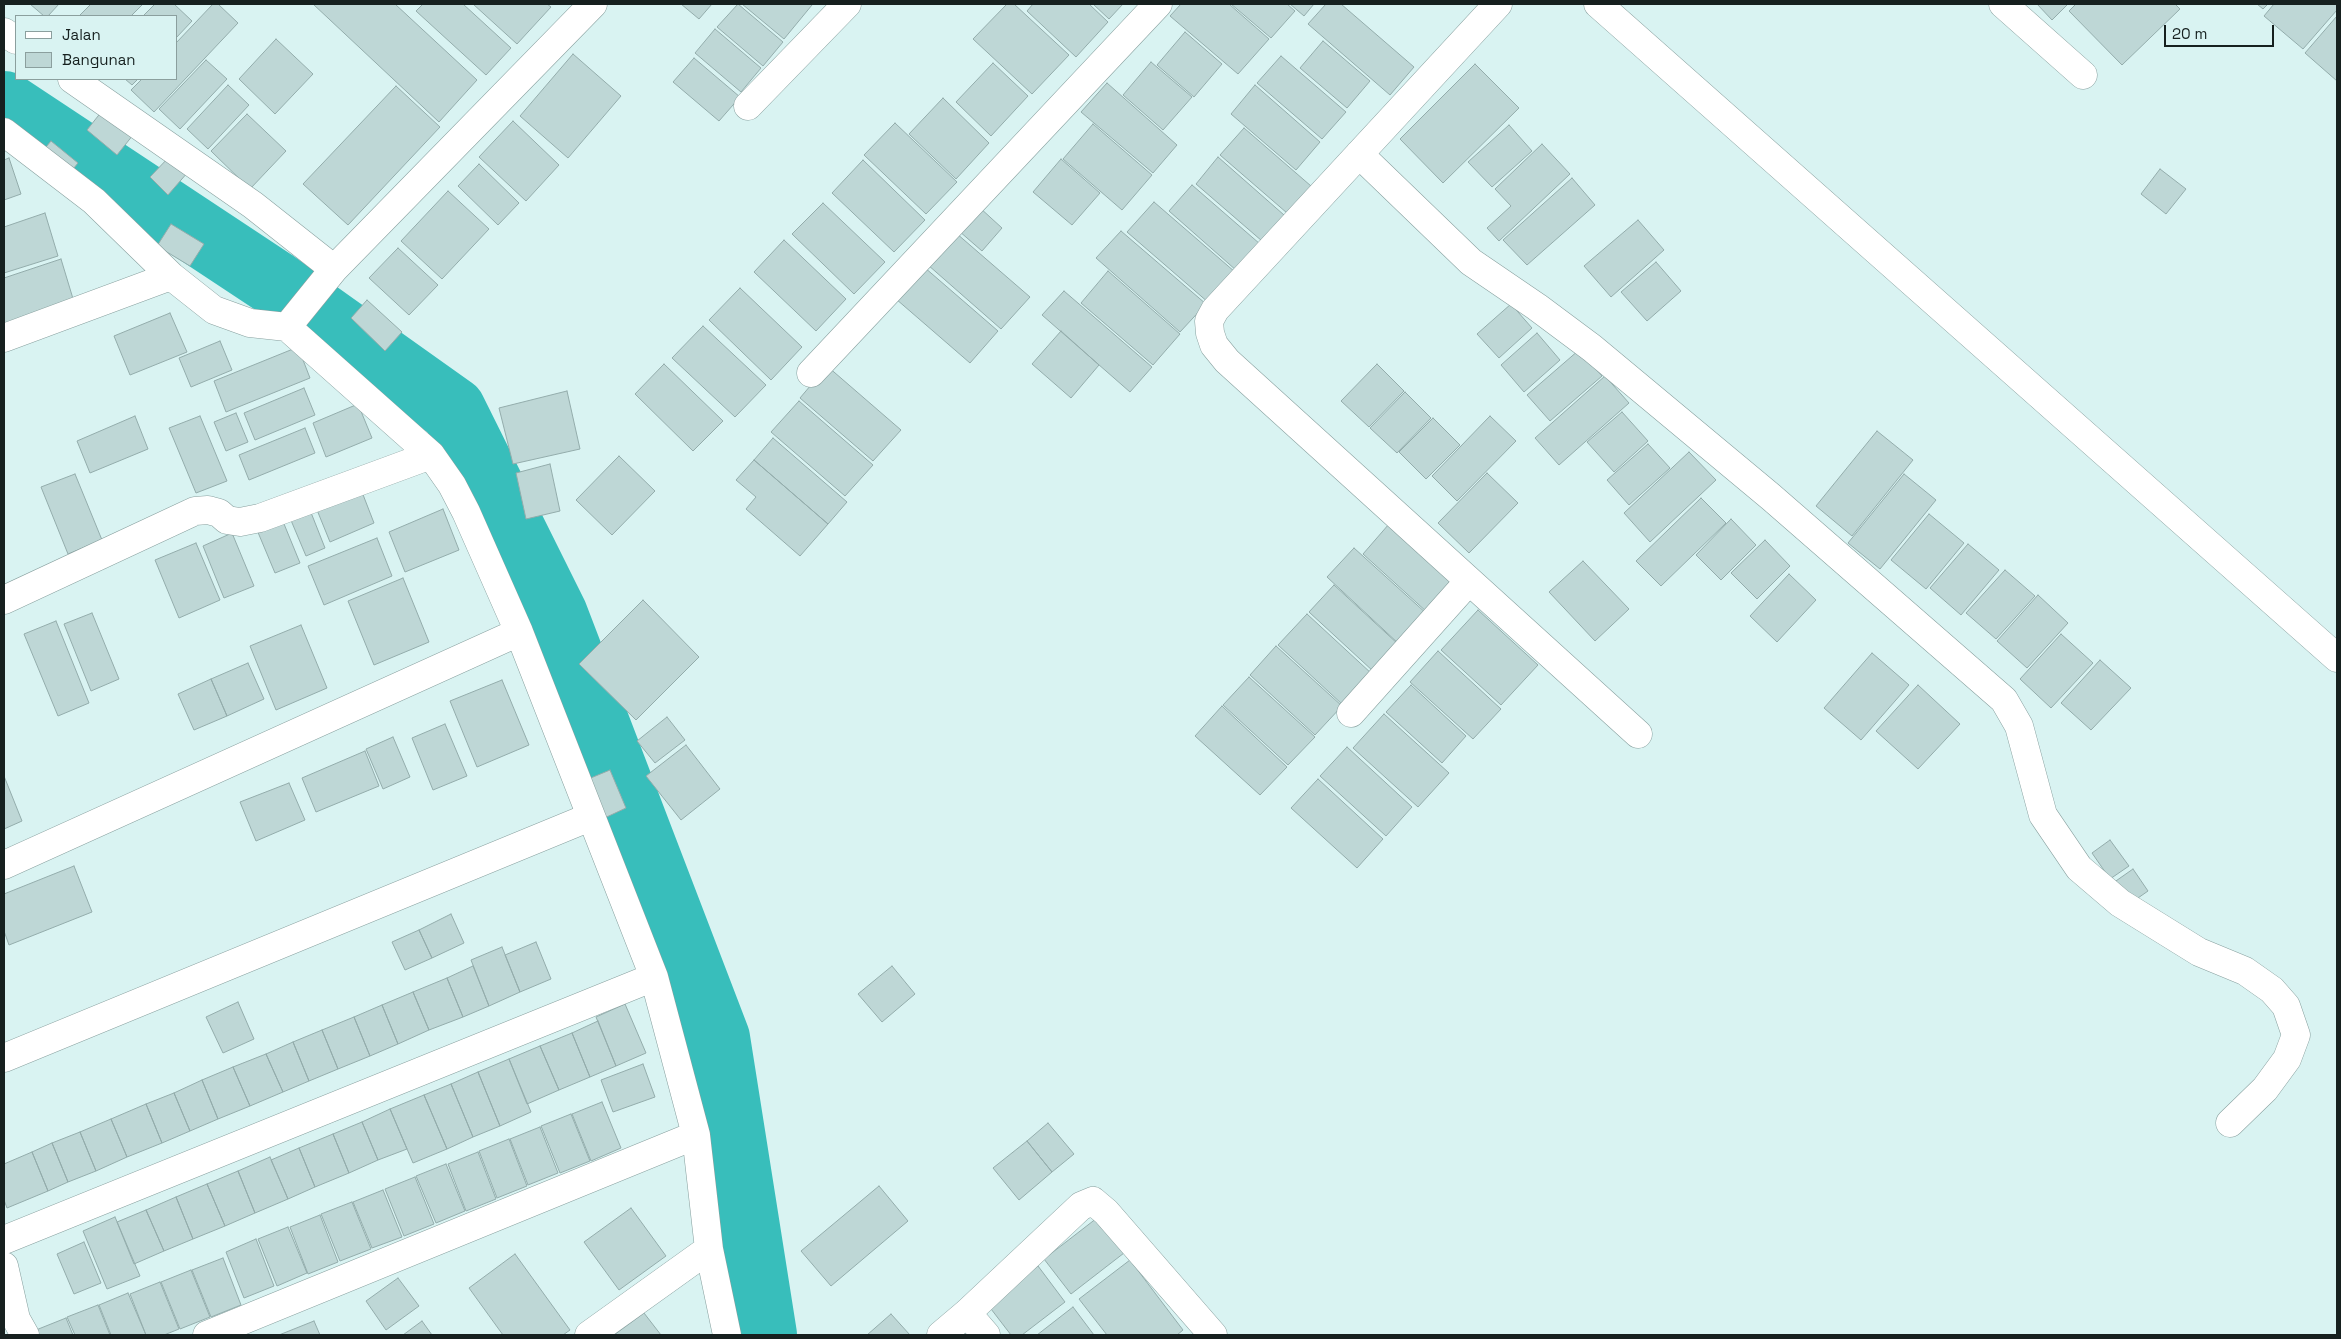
<!DOCTYPE html>
<html>
<head>
<meta charset="utf-8">
<style>
	body { margin:0 }
	#map { position:relative; width:2341px; height:1339px; overflow:hidden; background:#d9f3f2; font-family:"Space Grotesk",sans-serif }
	canvas { display:block }
	.frame { position:absolute; inset:0; border:5px solid #16201f; pointer-events:none }
	.legend { position:absolute; left:15px; top:15px; width:162px; height:65px; box-sizing:border-box; background:#d9f3f2; border:1px solid #8b9f9e; margin:0; padding:6px 9px; list-style:none; font-size:15px; color:#16201f }
	.legend li { display:flex; align-items:center; gap:10px; height:25px }
	.legend b { width:25px; border:1px solid #8b9f9e }
	.scale { position:absolute; left:2164px; top:25px; width:110px; height:22px; box-sizing:border-box; border:2px solid #16201f; border-top:0; padding-left:6px; font-size:15px; line-height:18px; white-space:nowrap; color:#16201f; -webkit-text-stroke:4px #d9f3f2; paint-order:stroke }
</style>
</head>
<body>
<div id="map">
<canvas width="2341" height="1339"></canvas>
<div class="frame"></div>
<ul class="legend">
<li><b style="height:6px;background:#fff"></b>Jalan</li>
<li><b style="height:14px;background:#bed7d6"></b>Bangunan</li>
</ul>
<div class="scale">20 m</div>
</div>
<script>
const c = document.querySelector('canvas').getContext('2d');
c.lineJoin = 'round';
const toPath = rows => new Path2D(rows.map(r => 'M' + r).join(''));
function stroke(path, color, width, dash) { c.strokeStyle = color; c.lineWidth = width; c.lineCap = dash ? 'butt' : 'round'; c.setLineDash(dash || []); c.stroke(path); }
function fillPath(path, color) { c.fillStyle = color; c.fill(path, 'evenodd'); }
stroke(toPath([
	[4,104,273,282,453,410,555,615,717,1038,764,1335]
]), '#38bebb', 66);
const building = toPath([
	[30,4,59,4,48,16,44,16,30,4],
	[91,4,143,4,131,16,79,16,91,4],
	[155,4,174,4,192,21,176,38,176,16,143,16,155,4],
	[213,4,218,4,238,23,154,112,131,90,142,79,176,79,176,43,213,4],
	[313,4,395,4,477,80,439,122,313,4],
	[423,4,463,4,511,48,486,75,416,11,423,4],
	[473,4,547,4,551,7,517,44,473,4],
	[681,4,712,4,699,19,681,4],
	[738,4,783,42,763,66,717,27,738,4],
	[742,4,810,4,812,5,784,39,742,4],
	[1007,4,1014,4,1069,55,1032,94,973,39,1007,4],
	[1033,4,1089,4,1108,22,1076,57,1027,11,1033,4],
	[1093,4,1123,4,1109,19,1093,4],
	[1181,4,1229,4,1269,39,1238,74,1170,16,1181,4],
	[1231,4,1287,4,1295,11,1271,38,1231,4],
	[1290,4,1314,4,1304,16,1290,4],
	[1326,4,1341,4,1414,67,1390,95,1308,24,1326,4],
	[2037,4,2068,4,2052,20,2037,4],
	[2076,4,2175,4,2180,9,2122,65,2069,11,2076,4],
	[2257,4,2268,4,2263,9,2257,4],
	[2274,4,2337,4,2337,10,2303,49,2264,16,2274,4],
	[2337,16,2337,81,2305,53,2337,16],
	[715,29,761,68,741,92,695,53,715,29],
	[1185,32,1222,64,1194,97,1157,65,1185,32],
	[276,39,313,74,275,114,239,79,276,39],
	[1323,41,1370,81,1347,108,1300,68,1323,41],
	[573,54,621,96,568,158,520,116,573,54],
	[1281,56,1346,112,1322,139,1257,83,1281,56],
	[694,58,740,97,719,121,673,82,694,58],
	[206,60,227,79,180,129,159,109,206,60],
	[1151,62,1192,97,1163,130,1123,95,1151,62],
	[993,63,1028,96,991,136,956,102,993,63],
	[1475,64,1519,108,1443,183,1400,139,1475,64],
	[125,79,138,79,132,85,125,79],
	[1107,83,1177,145,1153,173,1081,112,1107,83],
	[228,85,249,105,208,149,187,129,228,85],
	[1255,85,1320,142,1296,170,1231,114,1255,85],
	[396,86,440,127,348,225,303,184,396,86],
	[943,98,989,143,956,179,909,134,943,98],
	[102,111,133,135,117,155,87,130,102,111],
	[247,114,286,151,250,189,211,151,247,114],
	[513,121,559,165,526,201,479,157,513,121],
	[895,123,957,182,926,214,864,155,895,123],
	[1093,124,1152,175,1122,210,1063,159,1093,124],
	[1509,125,1532,151,1492,187,1468,162,1509,125],
	[1244,128,1311,186,1287,213,1220,155,1244,128],
	[51,141,78,163,69,174,41,153,51,141],
	[1542,144,1570,174,1499,241,1487,228,1511,206,1495,189,1542,144],
	[170,156,188,172,168,195,150,177,170,156],
	[1218,157,1284,215,1262,241,1196,184,1218,157],
	[9,158,21,194,4,200,4,160,9,158],
	[1061,159,1100,193,1072,225,1033,192,1061,159],
	[863,160,925,220,894,252,832,193,863,160],
	[479,164,519,203,498,225,458,186,479,164],
	[2160,169,2186,189,2166,214,2141,194,2160,169],
	[1572,178,1595,205,1527,265,1503,240,1572,178],
	[1192,185,1260,244,1237,271,1169,211,1192,185],
	[448,191,489,229,442,279,401,241,448,191],
	[1154,202,1235,272,1209,303,1127,232,1154,202],
	[823,203,885,262,854,294,792,234,823,203],
	[979,207,1002,228,982,251,959,231,979,207],
	[45,213,58,256,4,273,4,227,45,213],
	[1638,220,1664,250,1611,297,1584,266,1638,220],
	[171,224,204,244,190,266,157,246,171,224],
	[1121,231,1206,304,1180,332,1096,258,1121,231],
	[956,233,1030,297,1001,329,928,265,956,233],
	[784,240,846,299,816,331,754,272,784,240],
	[398,248,438,285,409,315,369,278,398,248],
	[61,259,74,302,4,325,4,278,61,259],
	[1656,262,1681,291,1647,321,1621,292,1656,262],
	[924,267,998,331,970,363,896,299,924,267],
	[1108,271,1180,334,1153,365,1081,303,1108,271],
	[740,288,802,347,771,380,709,320,740,288],
	[1064,291,1152,367,1130,392,1042,315,1064,291],
	[367,300,402,332,385,351,351,318,367,300],
	[1511,304,1532,328,1499,358,1477,334,1511,304],
	[170,313,187,352,130,375,114,336,170,313],
	[703,326,766,385,735,417,672,358,703,326],
	[1061,331,1099,365,1071,398,1032,364,1061,331],
	[1537,333,1560,360,1524,392,1501,365,1537,333],
	[220,341,232,370,191,387,179,358,220,341],
	[298,347,310,378,226,412,214,381,298,347],
	[1579,350,1602,376,1550,421,1527,395,1579,350],
	[664,364,723,421,693,451,635,394,664,364],
	[1377,364,1404,391,1369,427,1341,401,1377,364],
	[827,366,901,430,873,461,800,398,827,366],
	[1605,376,1629,403,1559,465,1535,438,1605,376],
	[304,388,315,415,255,440,244,413,304,388],
	[567,391,580,449,513,464,499,408,567,391],
	[1405,392,1431,418,1397,453,1370,428,1405,392],
	[799,401,873,465,845,496,771,432,799,401],
	[358,404,372,438,326,457,313,423,358,404],
	[1622,412,1648,441,1614,472,1587,442,1622,412],
	[236,413,248,442,226,451,214,422,236,413],
	[135,416,148,449,90,473,77,441,135,416],
	[200,416,227,481,196,493,169,428,200,416],
	[1490,416,1516,441,1457,501,1432,476,1490,416],
	[1433,418,1460,445,1426,479,1399,452,1433,418],
	[305,428,315,453,249,480,239,455,305,428],
	[1877,431,1913,460,1852,536,1816,506,1877,431],
	[773,438,847,502,828,524,754,460,773,438],
	[1648,444,1670,468,1629,505,1607,480,1648,444],
	[1689,452,1716,480,1650,542,1624,513,1689,452],
	[619,456,655,491,612,535,576,500,619,456],
	[754,460,828,524,800,556,746,509,756,497,736,480,754,460],
	[550,464,560,511,526,519,516,473,550,464],
	[1487,473,1518,503,1469,553,1438,523,1487,473],
	[75,474,102,540,68,554,41,487,75,474],
	[1904,474,1936,500,1880,569,1848,543,1904,474],
	[362,492,374,523,330,542,317,510,362,492],
	[1701,498,1726,523,1661,586,1636,561,1701,498],
	[443,509,459,550,405,572,389,532,443,509],
	[310,510,325,548,306,556,290,518,310,510],
	[1929,514,1964,543,1926,589,1891,560,1929,514],
	[282,519,300,563,275,573,257,530,282,519],
	[1731,519,1756,545,1721,580,1696,555,1731,519],
	[1389,524,1455,584,1428,613,1363,554,1389,524],
	[232,533,254,586,224,598,203,546,232,533],
	[377,538,392,576,324,605,308,566,377,538],
	[1765,540,1790,566,1757,599,1731,573,1765,540],
	[196,543,220,600,179,618,155,560,196,543],
	[1968,544,1999,570,1961,615,1930,588,1968,544],
	[1354,548,1427,614,1399,644,1327,577,1354,548],
	[1583,561,1629,609,1595,641,1549,592,1583,561],
	[2005,570,2035,596,1996,639,1966,613,2005,570],
	[1789,574,1816,600,1777,642,1750,616,1789,574],
	[403,578,429,642,374,665,348,601,403,578],
	[1334,585,1399,645,1374,672,1309,612,1334,585],
	[2038,595,2068,623,2027,668,1997,641,2038,595],
	[643,600,699,657,636,720,579,664,643,600],
	[1478,610,1538,665,1501,705,1441,650,1478,610],
	[92,613,119,679,91,691,64,624,92,613],
	[1307,614,1372,674,1343,705,1278,645,1307,614],
	[56,621,89,703,58,716,24,634,56,621],
	[301,625,327,688,276,710,250,646,301,625],
	[2061,634,2093,663,2051,708,2020,679,2061,634],
	[1276,646,1342,706,1315,735,1250,675,1276,646],
	[1438,651,1501,709,1473,739,1410,682,1438,651],
	[1872,653,1909,685,1861,740,1824,708,1872,653],
	[2100,660,2131,688,2091,730,2061,703,2100,660],
	[248,663,264,699,227,716,211,679,248,663],
	[1249,677,1315,737,1288,765,1223,705,1249,677],
	[211,679,227,716,194,730,178,694,211,679],
	[502,680,529,745,477,767,450,701,502,680],
	[1411,685,1466,736,1442,763,1386,712,1411,685],
	[1918,685,1960,724,1918,769,1876,731,1918,685],
	[1222,706,1287,767,1260,795,1195,736,1222,706],
	[1384,714,1449,773,1418,807,1353,748,1384,714],
	[667,717,685,740,655,763,637,741,667,717],
	[445,724,467,776,433,790,412,738,445,724],
	[393,737,410,777,383,789,366,749,393,737],
	[686,745,720,789,681,820,646,776,686,745],
	[1347,747,1412,807,1386,836,1320,776,1347,747],
	[365,751,379,786,316,812,302,778,365,751],
	[610,770,626,808,598,821,581,782,610,770],
	[4,776,22,821,4,829,4,776],
	[1318,779,1383,839,1357,868,1291,808,1318,779],
	[289,783,305,820,256,841,240,802,289,783],
	[2110,840,2129,866,2110,879,2092,853,2110,840],
	[74,866,92,912,9,945,4,931,4,894,74,866],
	[2133,869,2148,891,2128,905,2113,883,2133,869],
	[451,914,464,943,432,958,419,930,451,914],
	[419,930,432,958,405,970,392,942,419,930],
	[536,942,551,979,520,992,505,955,536,942],
	[502,947,520,992,489,1006,471,960,502,947],
	[473,966,489,1006,463,1017,447,978,473,966],
	[892,966,915,994,882,1022,858,994,892,966],
	[447,978,463,1017,429,1030,413,992,447,978],
	[413,992,429,1030,398,1044,382,1005,413,992],
	[238,1002,254,1039,223,1053,206,1017,238,1002],
	[625,1004,646,1053,616,1066,596,1017,625,1004],
	[382,1005,398,1044,370,1056,354,1017,382,1005],
	[354,1017,370,1056,338,1069,322,1030,354,1017],
	[598,1021,616,1066,590,1077,572,1033,598,1021],
	[322,1030,338,1069,309,1081,293,1042,322,1030],
	[572,1033,590,1077,559,1090,540,1046,572,1033],
	[293,1042,309,1081,283,1092,266,1054,293,1042],
	[540,1046,559,1090,527,1104,509,1059,540,1046],
	[266,1054,283,1092,250,1106,233,1067,266,1054],
	[509,1059,531,1112,500,1126,478,1072,509,1059],
	[643,1064,655,1097,613,1112,601,1080,643,1064],
	[233,1067,250,1106,218,1119,202,1080,233,1067],
	[478,1072,500,1126,473,1137,451,1084,478,1072],
	[202,1080,218,1119,190,1131,174,1093,202,1080],
	[451,1084,473,1137,447,1149,424,1095,451,1084],
	[174,1093,190,1131,162,1143,146,1104,174,1093],
	[424,1095,447,1149,413,1163,390,1109,424,1095],
	[602,1102,621,1148,591,1161,572,1114,602,1102],
	[146,1104,162,1143,127,1157,111,1119,146,1104],
	[390,1109,407,1149,378,1160,362,1122,390,1109],
	[571,1114,590,1161,560,1173,541,1126,571,1114],
	[111,1119,127,1157,96,1171,80,1132,111,1119],
	[362,1122,378,1160,349,1173,333,1134,362,1122],
	[1048,1123,1074,1154,1052,1172,1027,1141,1048,1123],
	[540,1127,558,1173,528,1185,510,1139,540,1127],
	[80,1132,96,1171,68,1182,52,1143,80,1132],
	[333,1134,349,1173,315,1187,299,1148,333,1134],
	[509,1139,527,1186,497,1198,479,1151,509,1139],
	[1027,1141,1052,1172,1019,1200,993,1168,1027,1141],
	[52,1143,68,1182,48,1191,32,1152,52,1143],
	[299,1148,315,1187,288,1199,271,1160,299,1148],
	[32,1152,48,1191,7,1208,4,1200,4,1164,32,1152],
	[478,1152,496,1199,466,1211,448,1164,478,1152],
	[270,1157,288,1199,255,1213,238,1171,270,1157],
	[446,1164,465,1211,436,1223,416,1176,446,1164],
	[238,1171,255,1213,225,1226,207,1184,238,1171],
	[415,1177,434,1224,404,1236,385,1189,415,1177],
	[207,1184,225,1226,193,1239,176,1197,207,1184],
	[879,1186,908,1221,831,1286,801,1251,879,1186],
	[383,1190,402,1237,372,1248,353,1202,383,1190],
	[176,1197,193,1239,164,1251,146,1210,176,1197],
	[352,1202,371,1249,340,1261,321,1214,352,1202],
	[631,1208,666,1256,619,1290,584,1242,631,1208],
	[146,1210,164,1251,134,1264,117,1222,146,1210],
	[320,1215,338,1262,308,1274,290,1227,320,1215],
	[115,1217,140,1276,107,1289,83,1231,115,1217],
	[1097,1218,1124,1253,1071,1294,1044,1259,1097,1218],
	[288,1227,307,1273,277,1286,258,1239,288,1227],
	[256,1239,274,1286,244,1298,226,1252,256,1239],
	[84,1242,101,1283,74,1294,57,1254,84,1242],
	[515,1254,570,1330,563,1335,503,1335,469,1288,515,1254],
	[223,1258,241,1305,211,1317,192,1270,223,1258],
	[1130,1260,1183,1330,1177,1335,1107,1335,1079,1299,1130,1260],
	[1038,1266,1065,1302,1022,1335,1011,1335,988,1305,1038,1266],
	[191,1270,210,1317,180,1329,161,1282,191,1270],
	[398,1278,419,1306,386,1330,366,1301,398,1278],
	[160,1282,179,1329,164,1335,146,1335,130,1294,160,1282],
	[128,1293,146,1335,111,1335,99,1305,128,1293],
	[98,1305,110,1335,75,1335,67,1317,98,1305],
	[1073,1307,1094,1335,1037,1335,1073,1307],
	[644,1313,661,1335,614,1335,644,1313],
	[891,1314,910,1335,867,1335,891,1314],
	[66,1318,73,1335,38,1335,36,1330,66,1318],
	[314,1321,320,1335,279,1335,314,1321],
	[422,1321,432,1335,403,1335,422,1321]
]);
fillPath(building, '#bed7d6');
stroke(building, '#93acab', 1);
const minor = toPath([
	[1498,4,1215,310,1209,321,1210,333,1214,345,1227,361,1638,734],
	[1598,4,2337,658],
	[2003,4,2083,75],
	[4,32,16,40],
	[72,79,253,205,334,269],
	[748,106,847,4],
	[4,132,94,201,171,276,214,310,250,323,287,327,334,269,593,4],
	[1359,154,1471,262,1537,307,1592,348,1771,497,2004,700,2019,726,2043,815,2079,868,2120,903,2199,952,2245,971,2272,990,2286,1006,2296,1035,2287,1059,2265,1089,2230,1123],
	[287,327,431,455,452,485,466,512,519,632,654,977,696,1135,709,1249,727,1335],
	[4,338,171,276],
	[811,373,1158,4],
	[4,600,195,511,208,510,219,513,227,520,240,522,260,518,431,455],
	[1351,713,1469,581],
	[4,865,519,632],
	[4,1058,590,817],
	[4,1240,654,977],
	[4,1266,16,1319,25,1335],
	[967,1313,986,1335],
	[207,1335,696,1135],
	[589,1335,709,1249],
	[941,1335,967,1313,1081,1206,1093,1201,1106,1212,1213,1335]
]);
stroke(minor, '#88a09f', 29);
stroke(minor, '#fff', 28);
</script>
</body>
</html>
